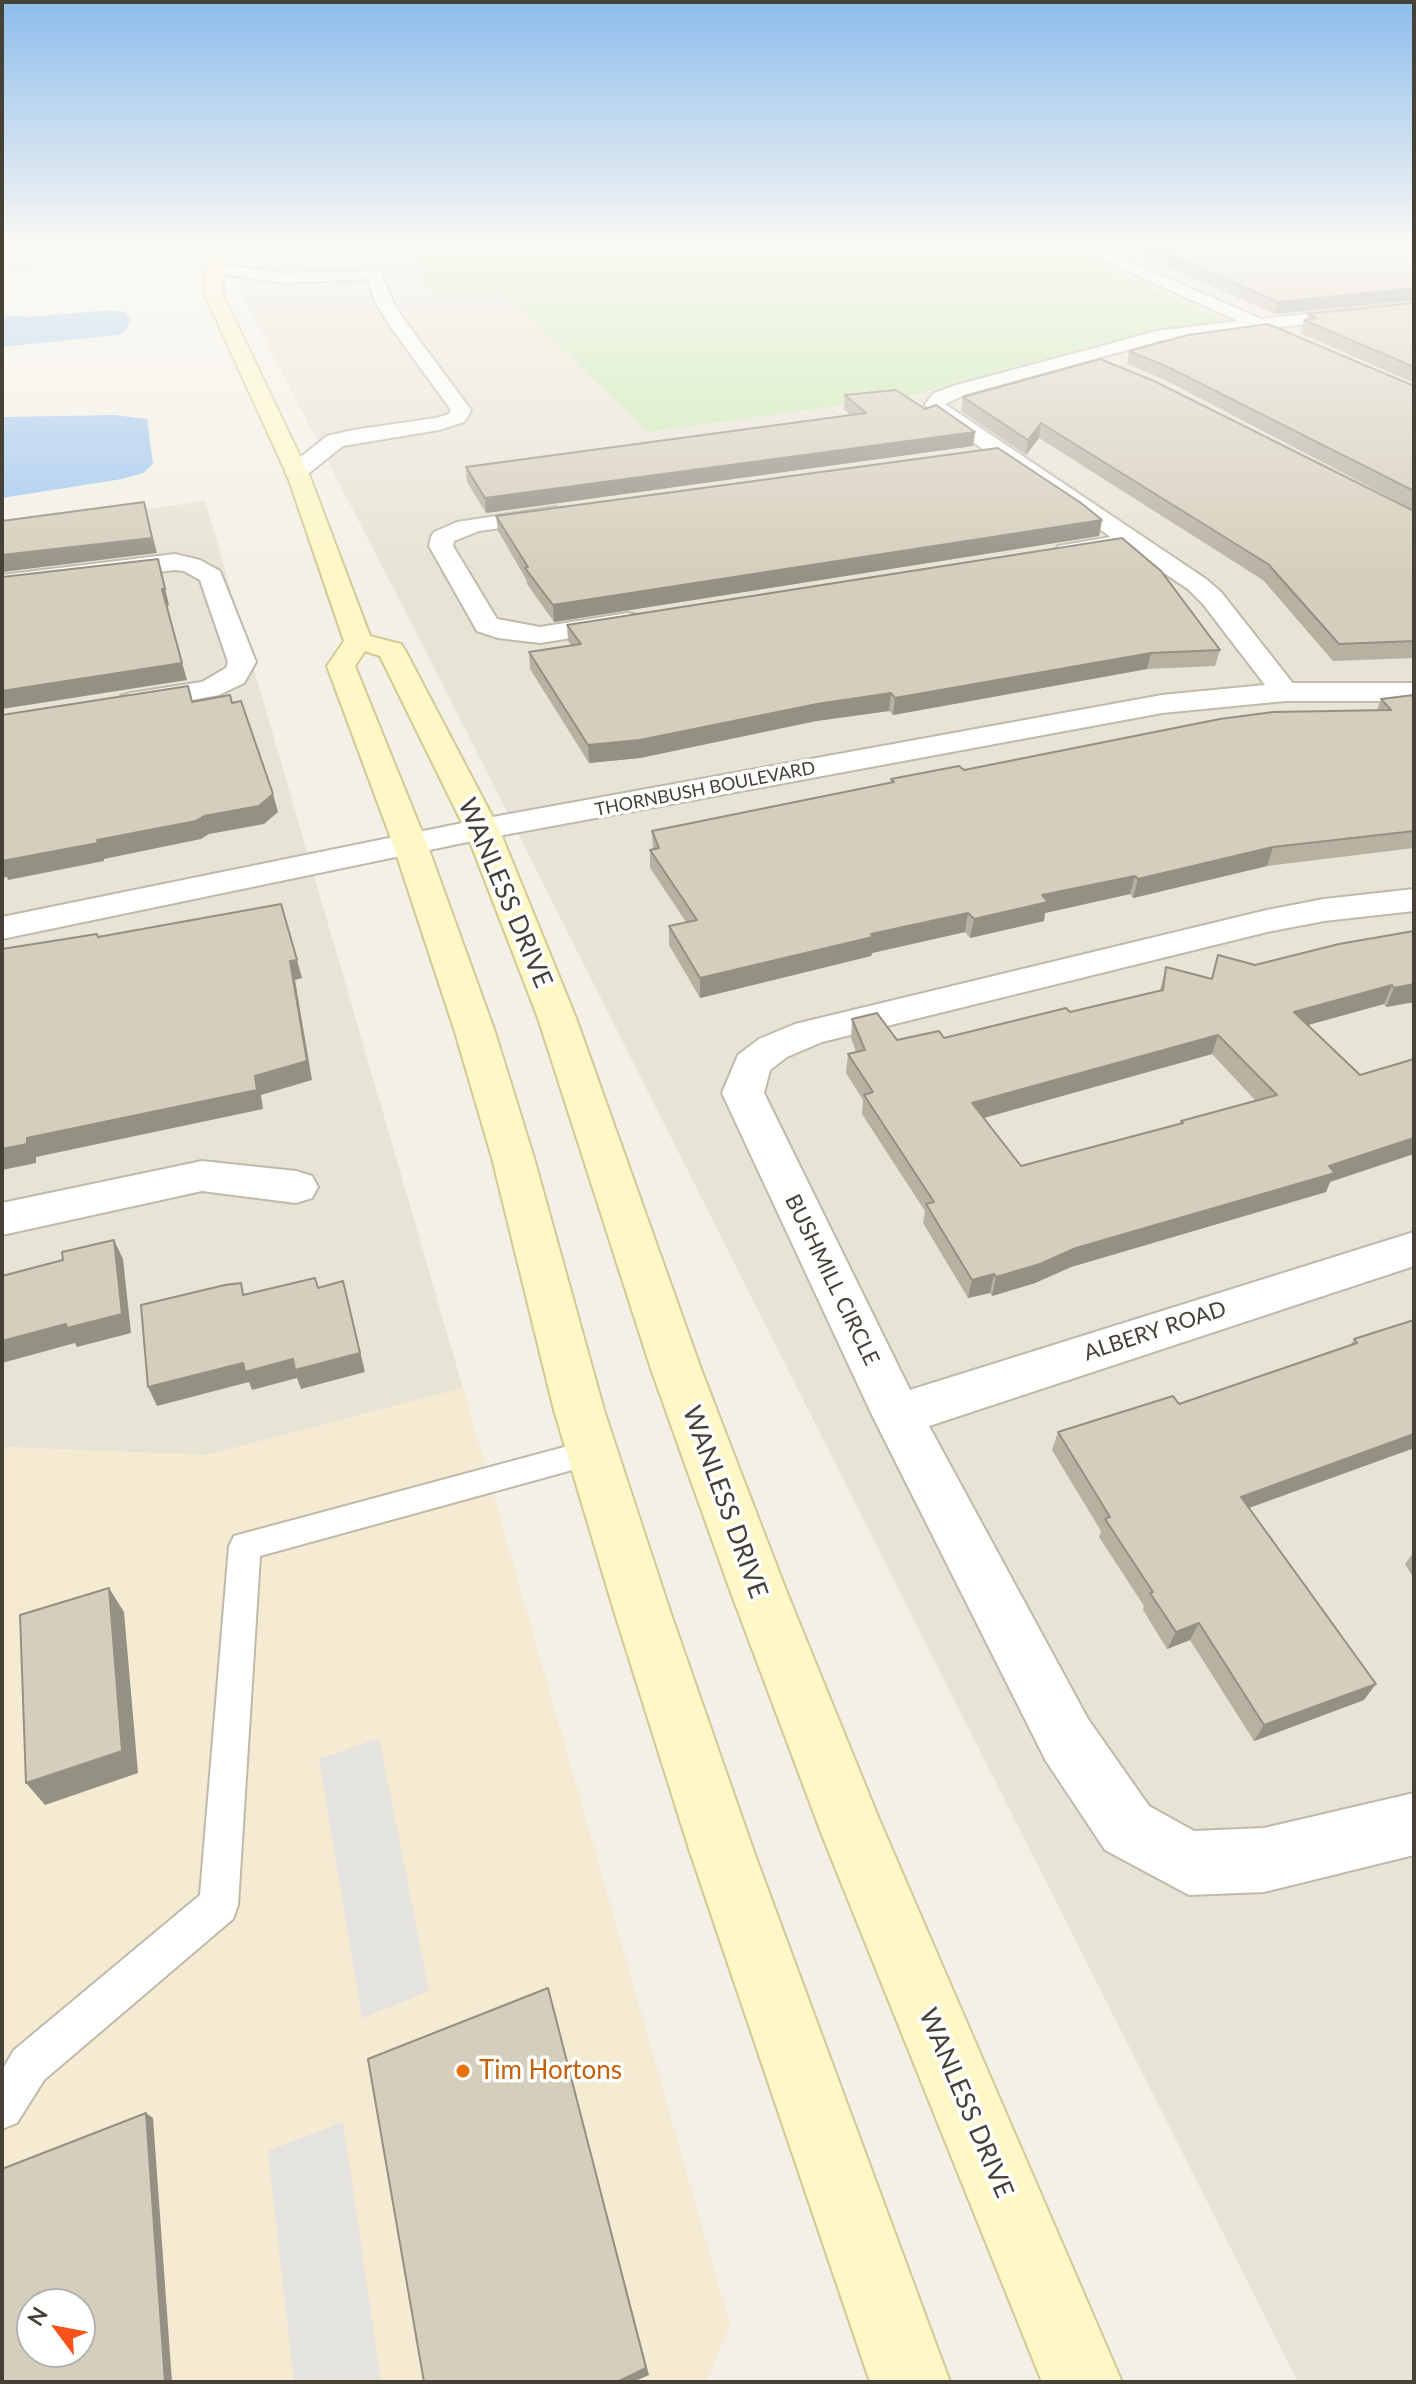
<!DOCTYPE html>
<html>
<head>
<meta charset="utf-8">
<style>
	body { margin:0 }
	#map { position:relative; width:1416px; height:2384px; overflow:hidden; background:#f3f1e7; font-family:Lato,sans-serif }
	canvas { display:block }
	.frame { position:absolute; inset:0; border:4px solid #464136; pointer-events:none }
	.north { position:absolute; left:16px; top:2288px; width:80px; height:80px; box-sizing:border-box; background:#fff; border:2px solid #b5b3af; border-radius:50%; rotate:302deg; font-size:22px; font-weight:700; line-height:32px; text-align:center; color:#464136 }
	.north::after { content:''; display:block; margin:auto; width:28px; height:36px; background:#f95218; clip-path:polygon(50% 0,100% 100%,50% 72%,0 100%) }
</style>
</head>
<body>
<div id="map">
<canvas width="1416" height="2384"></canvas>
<div class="frame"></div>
<div class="north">N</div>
</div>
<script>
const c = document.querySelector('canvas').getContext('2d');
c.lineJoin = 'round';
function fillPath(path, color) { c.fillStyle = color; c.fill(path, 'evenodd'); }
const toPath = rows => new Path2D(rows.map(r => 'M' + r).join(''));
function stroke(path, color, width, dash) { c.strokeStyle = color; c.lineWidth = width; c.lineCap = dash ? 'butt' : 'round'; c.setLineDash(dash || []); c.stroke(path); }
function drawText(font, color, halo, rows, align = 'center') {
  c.font = font + ' Lato,sans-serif'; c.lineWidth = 7; c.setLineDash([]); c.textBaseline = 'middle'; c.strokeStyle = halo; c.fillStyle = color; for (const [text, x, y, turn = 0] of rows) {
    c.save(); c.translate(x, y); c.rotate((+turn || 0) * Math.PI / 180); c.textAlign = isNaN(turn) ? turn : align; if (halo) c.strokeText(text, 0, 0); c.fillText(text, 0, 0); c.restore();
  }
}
fillPath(toPath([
	[2,246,175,246,173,263,2,272],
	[282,246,1414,246,1414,2382,1298,2382,433,665,238,287],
	[205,501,463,1388,207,1455,2,1447,2,529]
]), '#e7e3d5');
fillPath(toPath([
	[463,1388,730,2324,707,2382,2,2382,2,1447,207,1455],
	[32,2304,80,2304,80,2352,32,2352]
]), '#f5ead2');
fillPath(toPath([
	[1061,246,1225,322,1099,344,909,396,647,432,502,290,431,294,410,247]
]), '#c8e8af');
fillPath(toPath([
	[379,1738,429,1991,362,2018,319,1759],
	[343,2122,381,2382,294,2382,268,2151]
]), '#e4e3df');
fillPath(toPath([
	[111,310,125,312,131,319,126,330,118,335,2,347,2,315,30,317],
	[114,415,147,419,153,464,143,473,122,479,2,498,2,417]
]), '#a3c8f0');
fillPath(toPath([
	[15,246,20,246,2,254,2,250,15,246]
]), '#a3c8f0');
const service = toPath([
	[594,1439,605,1443,609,1452,605,1461,260,1556,238,1905,233,1919,44,2080,17,2123,2,2129,2,2070,14,2050,200,1895,229,1546,234,1536,594,1439]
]);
const minor = toPath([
	[1073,246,1093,246,1261,319,1414,302,1414,312,1164,340,967,394,945,404,1206,579,1221,592,1295,686,1299,692,1295,698,1285,701,1275,698,1203,604,1188,589,1128,549,1067,558,1058,556,1055,551,1058,546,1111,537,932,414,925,404,934,393,953,386,1157,331,1238,321,1073,246],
	[215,264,285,273,380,271,393,302,405,321,471,410,467,418,464,422,439,430,343,446,304,477,288,477,285,472,288,467,327,436,353,430,436,418,449,414,451,410,388,323,375,302,368,279,285,283,209,272,209,266,215,264],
	[555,507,563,509,567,514,563,519,479,531,454,541,453,546,497,619,540,627,628,613,637,615,641,621,637,627,628,629,540,643,498,638,477,631,429,546,431,537,434,532,457,522,555,507],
	[175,554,200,560,220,571,256,662,244,683,219,695,131,711,121,708,116,702,121,696,131,693,202,682,226,668,228,662,200,580,184,571,175,570,2,591,2,575,175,554],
	[1414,889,1414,911,1324,921,1267,932,822,1042,787,1057,770,1070,764,1093,910,1390,1414,1232,1414,1266,929,1426,1088,1719,1149,1806,1194,1831,1264,1828,1414,1793,1414,1855,1264,1892,1189,1895,1105,1850,1046,1761,872,1415,722,1093,738,1055,759,1039,795,1024,1267,910,1324,899,1414,889],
	[202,1161,296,1171,312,1176,318,1187,312,1198,296,1203,202,1191,2,1235,2,1203,202,1161]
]);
const tertiary = toPath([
	[1285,683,1414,683,1414,701,1285,701,1162,713,482,839,2,939,2,917,482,819,1162,695,1285,683]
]);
const secondary = toPath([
	[207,246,223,246,223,295,310,477,370,636,401,644,405,650,499,829,576,1018,701,1369,786,1590,879,1819,1122,2382,1042,2382,822,1835,730,1590,651,1369,538,1018,465,829,380,656,365,651,355,666,427,844,495,1032,534,1158,604,1410,670,1611,754,1852,950,2382,870,2382,690,1852,614,1611,554,1410,492,1158,455,1032,393,844,327,666,344,641,288,477,205,295,207,246]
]);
stroke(service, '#bfbaa9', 4);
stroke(minor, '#bfbaa9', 4);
stroke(tertiary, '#bfbaa9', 4);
stroke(secondary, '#d3c997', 4);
fillPath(service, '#fff');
fillPath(minor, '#fff');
fillPath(tertiary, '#fff');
fillPath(secondary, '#fef7c6');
fillPath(toPath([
	[1145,246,1414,246,1275,314,1143,256],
	[1414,303,1414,383,1300,333,1304,320,1307,319,1308,314],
	[1129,351,1414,386,1414,510,1167,381,1127,364],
	[845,395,925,409,975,432,973,446,486,513,467,482,466,467,850,415,844,409],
	[963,397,1414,511,1414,658,1333,661,1263,580,1039,438,1026,455,961,411],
	[496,516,1102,520,1099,536,554,622,527,584,526,579,498,531],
	[567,625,1220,650,1215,666,1147,669,893,715,889,711,816,721,640,758,589,763,530,669,529,652,571,645,568,641],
	[1414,695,1414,848,1267,866,1133,898,1130,894,1045,913,1044,921,970,938,965,932,872,953,871,956,700,998,669,945,669,926,686,922,650,868,650,850,653,849,652,831,891,783,891,779,964,770,1377,710,1381,699],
	[1339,944,1414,1002,1386,1007,1384,1004,1308,1025,1330,1182,1326,1192,1071,1267,1035,1283,992,1296,990,1293,968,1298,923,1223,925,1211,862,1114,863,1100,846,1073,848,1054,856,1052,851,1038,852,1019,897,1040,944,1038,1070,1012,1160,990,1166,967,1211,979,1218,955,1255,965],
	[1212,1054,1256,1101,1181,1121,1181,1124,1021,1166,984,1118],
	[1414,1320,1414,1448,1249,1508,1364,1700,1254,1741,1190,1640,1167,1649,1143,1610,1144,1606,1099,1537,1101,1531,1052,1450,1058,1432,1179,1404,1351,1344,1354,1339],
	[1414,1552,1414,1579,1405,1564]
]), '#b7b1a2');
fillPath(toPath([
	[320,246,372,246,320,250],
	[1414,288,1414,300,1275,314,1278,302],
	[1041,423,1039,438,1026,455,1028,440],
	[975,432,973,446,486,513,485,498],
	[144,502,157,553,2,572,2,555],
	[1102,520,1099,536,554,622,553,605],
	[158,559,169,605,166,606,187,680,2,709,2,691,162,589],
	[1151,653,1147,669,893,715,895,698],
	[891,693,889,711,816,721,640,758,589,763,588,745,817,704],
	[273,794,278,812,264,824,209,834,201,839,104,859,104,861,8,880,7,877,2,878,2,861,204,816],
	[1273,847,1267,866,1133,898,1138,879],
	[1135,876,1130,894,1045,913,1044,921,970,938,974,919,1042,895],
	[968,913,965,932,872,953,871,956,700,998,700,978,871,934],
	[297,960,302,978,295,980,312,1080,261,1095,263,1109,36,1157,36,1163,2,1170,2,1149,27,1138,255,1076,290,961],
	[1414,984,1414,1002,1386,1007,1394,988],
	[1392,985,1384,1004,1286,1031,1294,1012],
	[1218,1035,1212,1054,969,1122,972,1103],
	[1414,1138,1414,1154,1330,1182,1326,1192,1071,1267,1035,1283,992,1296,996,1277,1076,1248],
	[114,1240,123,1259,131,1333,77,1347,75,1343,2,1363,2,1341],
	[994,1274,990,1293,968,1298,972,1280],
	[343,1281,365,1372,301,1389,297,1378,252,1390,249,1382,157,1406,148,1387],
	[1414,1434,1414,1448,1232,1514,1241,1497],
	[109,1588,124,1612,138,1773,45,1805,26,1783],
	[1199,1623,1190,1640,1167,1649,1176,1632],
	[1376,1684,1364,1700,1254,1741,1264,1725],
	[548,1988,649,2375,633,2382,617,2382],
	[146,2113,153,2118,172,2382,165,2382]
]), '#959084');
const building = toPath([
	[1148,246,1414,246,1414,288,1278,302,1148,246],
	[1414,303,1414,367,1304,320,1317,318,1308,314,1414,303],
	[1268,324,1414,386,1414,491,1170,368,1129,351,1188,335,1268,324],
	[1100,359,1154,381,1414,511,1414,641,1339,644,1268,564,1041,423,1028,440,963,397,1100,359],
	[896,390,925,409,936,405,975,432,485,498,466,467,866,413,845,395,896,390],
	[998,448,1081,503,1102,520,553,605,525,568,528,567,496,516,998,448],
	[144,502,152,538,2,555,2,521,144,502],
	[1122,538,1161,571,1220,650,1151,653,895,698,891,693,817,704,640,740,588,745,529,652,581,644,567,625,1122,538],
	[158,559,165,589,162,589,182,663,2,691,2,577,158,559],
	[188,686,192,702,230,695,232,703,241,701,273,794,259,806,204,816,196,821,97,840,98,843,2,861,2,715,188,686],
	[1414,695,1414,831,1273,847,1138,879,1135,876,1042,895,1048,902,974,919,968,913,871,934,873,937,700,978,669,926,697,920,650,850,659,848,652,831,894,782,891,779,959,766,964,770,1220,719,1273,712,1391,710,1381,699,1414,695],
	[281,904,297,960,290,961,307,1061,255,1076,257,1090,27,1138,27,1144,2,1149,2,949,97,934,98,937,281,904],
	[1414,931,1414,984,1394,988,1392,985,1294,1012,1360,1075,1414,1059,1414,1138,1329,1166,1335,1173,1076,1248,1040,1264,996,1277,994,1274,972,1280,926,1204,934,1202,864,1095,873,1092,848,1054,865,1050,852,1019,877,1013,897,1040,939,1031,944,1038,1066,1008,1070,1012,1163,990,1166,967,1212,979,1218,955,1255,965,1339,944,1414,931],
	[1218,1035,1277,1095,1181,1121,1183,1123,1021,1166,972,1103,1218,1035],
	[114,1240,122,1314,67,1328,66,1324,2,1341,2,1276,63,1260,62,1252,114,1240],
	[315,1278,318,1288,343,1281,360,1353,295,1370,293,1359,245,1372,243,1363,148,1387,141,1305,225,1285,241,1283,243,1295,315,1278],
	[1414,1320,1414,1434,1241,1497,1376,1684,1264,1725,1199,1623,1176,1632,1150,1593,1153,1592,1105,1519,1110,1517,1058,1432,1173,1396,1179,1404,1357,1343,1354,1339,1414,1320],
	[109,1588,122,1751,26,1783,20,1615,109,1588],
	[548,1988,646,2368,617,2382,424,2382,368,2059,548,1988],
	[146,2113,165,2382,2,2382,2,2169,146,2113],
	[32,2304,80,2304,80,2352,32,2352,32,2304]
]);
fillPath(building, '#d5cebc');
stroke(building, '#959084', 2);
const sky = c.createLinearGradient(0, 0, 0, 579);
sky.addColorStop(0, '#8cbceb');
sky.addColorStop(0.42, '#faf9f4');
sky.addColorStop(1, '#faf9f400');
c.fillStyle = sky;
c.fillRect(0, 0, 1416, 579);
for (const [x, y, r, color] of [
	[463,2071,8,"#e8710a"]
]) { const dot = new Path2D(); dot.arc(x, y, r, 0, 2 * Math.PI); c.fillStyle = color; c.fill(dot); stroke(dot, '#fff', 3); }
drawText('18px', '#464136', '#fff', [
	["THORNBUSH BOULEVARD",705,789,-11]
]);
drawText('22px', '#464136', '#fff', [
	["BUSHMILL CIRCLE",832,1280,64],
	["ALBERY ROAD",1155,1331,-18]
]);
drawText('26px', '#464136', '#fff', [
	["WANLESS DRIVE",505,893,67],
	["WANLESS DRIVE",725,1502,70],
	["WANLESS DRIVE",966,2103,67]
]);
drawText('26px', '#c56008', '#fff', [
	["Tim Hortons",479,2071]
], 'left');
</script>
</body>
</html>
